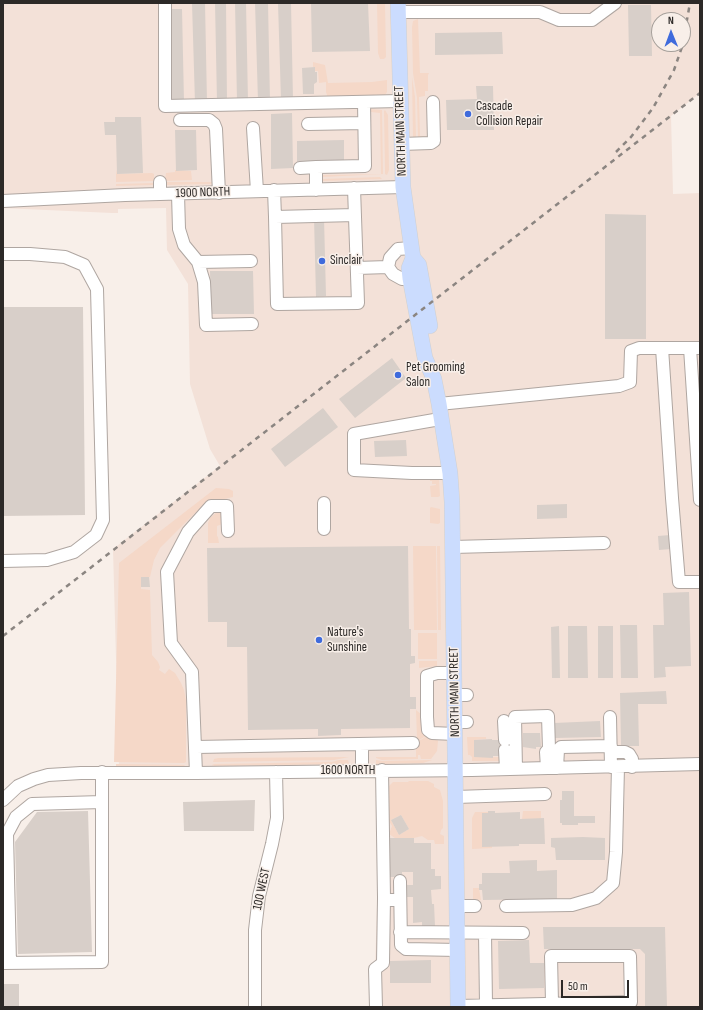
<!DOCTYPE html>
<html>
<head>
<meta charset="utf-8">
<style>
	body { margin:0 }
	#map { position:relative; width:703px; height:1010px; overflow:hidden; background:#f8efe9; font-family:"Sofia Sans Condensed",sans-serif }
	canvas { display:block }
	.frame { position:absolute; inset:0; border:4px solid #2c2927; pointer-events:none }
	.north { position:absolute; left:651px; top:12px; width:40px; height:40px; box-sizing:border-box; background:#f8efe9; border:1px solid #a6a09b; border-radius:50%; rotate:359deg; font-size:11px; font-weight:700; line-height:16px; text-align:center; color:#2c2927 }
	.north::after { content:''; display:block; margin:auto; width:14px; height:18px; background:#3f6bdc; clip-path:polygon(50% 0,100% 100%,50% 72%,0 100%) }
	.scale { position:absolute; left:561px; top:980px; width:68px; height:18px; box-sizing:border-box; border:2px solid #2c2927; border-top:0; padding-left:5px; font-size:12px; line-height:14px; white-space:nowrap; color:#2c2927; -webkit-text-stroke:3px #f8efe9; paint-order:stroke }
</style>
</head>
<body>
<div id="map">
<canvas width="703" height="1010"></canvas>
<div class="frame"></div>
<div class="north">N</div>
<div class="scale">50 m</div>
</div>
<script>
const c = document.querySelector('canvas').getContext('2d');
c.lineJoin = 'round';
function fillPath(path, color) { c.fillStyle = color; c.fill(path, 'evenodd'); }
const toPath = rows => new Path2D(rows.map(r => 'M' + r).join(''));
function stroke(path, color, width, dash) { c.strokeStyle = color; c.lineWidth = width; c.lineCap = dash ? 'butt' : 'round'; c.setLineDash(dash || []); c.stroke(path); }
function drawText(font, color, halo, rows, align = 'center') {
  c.font = font + ' "Sofia Sans Condensed",sans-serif'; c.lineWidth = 3; c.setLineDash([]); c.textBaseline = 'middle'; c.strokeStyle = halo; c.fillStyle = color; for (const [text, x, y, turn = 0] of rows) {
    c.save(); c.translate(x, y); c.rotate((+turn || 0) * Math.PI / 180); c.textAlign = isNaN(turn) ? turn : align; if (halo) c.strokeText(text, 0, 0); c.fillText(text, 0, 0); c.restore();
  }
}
fillPath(toPath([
	[3,3,700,3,700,93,671,116,673,194,700,193,700,1007,374,1007,379,833,384,765,119,768,113,549,220,466,210,449,190,384,188,284,167,250,166,208,118,209,118,213,112,213,3,208],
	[659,20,683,20,683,44,659,44]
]), '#f3e1d8');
fillPath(toPath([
	[377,3,385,3,386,57,384,59,380,59,378,53],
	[418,19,420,73,429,73,428,75,428,91,425,91,425,96,419,97,420,136,427,136,427,137,418,138,417,98,413,73,412,27,413,21],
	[313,62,325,65,328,83,372,82,387,80,387,92,385,95,382,97,328,98,326,92,326,82,319,83,318,71,315,71,315,67,313,67],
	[412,77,415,97,416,139,413,137],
	[370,109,382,110,383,174,322,177,323,175,381,174,380,113,371,112],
	[385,110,388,115,389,170,387,175,385,174,385,170,384,111],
	[116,170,117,174,152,173,154,174,154,181,116,182],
	[175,170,191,171,192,180,165,181,166,173,175,172],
	[380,177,382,179,323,181,322,179],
	[166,182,212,182,211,184,167,185],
	[154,183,153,185,116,186,116,184],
	[439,478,440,496,438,497,431,497,430,486,436,485,436,484,432,484,432,481,430,481,430,479],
	[216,488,229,489,233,491,233,497,212,502,197,511,160,548,154,560,150,577,141,578,141,589,150,590,152,655,158,662,160,667,159,670,165,674,169,669,175,673,181,683,184,690,186,700,186,762,184,763,114,762,119,563],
	[431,507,440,509,440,523,438,524,430,523,430,508],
	[217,512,222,512,222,524,217,526,217,536,218,537,219,543,208,543,208,523,210,518],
	[413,546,436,546,437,630,414,630],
	[437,546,440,546,441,630,438,630],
	[418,633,437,633,437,659,418,659],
	[419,661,437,661,437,666,419,668],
	[416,710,423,716,426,736,419,740,417,738],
	[427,736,431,739,437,739,438,741,437,751,431,759,421,759,420,755,418,755,418,759,382,760,376,758,376,757,416,757,416,749,419,747,419,741],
	[467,737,486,737,486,739,474,740,475,757,500,757,500,761,472,761,472,757,470,755,468,755],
	[349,757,334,760,213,762,214,759,218,758],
	[339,760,348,760,349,764,214,766,213,765,213,766,212,765,214,764,332,762],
	[376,760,382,761,432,760,423,763,376,764],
	[116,764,184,765,185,766,171,767,128,766,116,766],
	[409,781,428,781,434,784,434,787,440,790,443,801,443,828,441,830,440,834,444,836,444,844,435,844,434,840,428,840,422,836,414,838,395,838,389,834,392,826,389,821,389,786,393,782,408,782],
	[401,815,409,829,399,835,391,820],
	[523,811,541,811,541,819,522,819],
	[475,812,488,812,488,813,482,813,482,846,492,846,492,848,472,849,472,818],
	[473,888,479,888,481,900,473,899]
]), '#f5d8c8');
fillPath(toPath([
	[192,3,205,3,207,102,195,103],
	[215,3,226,3,227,102,217,102],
	[235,3,246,3,248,101,237,101],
	[255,3,268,3,270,101,258,101],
	[278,3,291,3,293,100,281,100],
	[311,3,368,3,370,51,312,52],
	[628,5,651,5,652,56,629,56],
	[168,9,182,9,184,102,170,103],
	[502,32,503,54,435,55,435,33],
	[315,67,315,72,317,72,317,82,314,84,314,94,303,94,302,68],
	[476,86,493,86,494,130,447,130,446,100,477,99],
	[292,113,293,168,271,169,271,114],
	[115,117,141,117,143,173,117,174,116,135,105,135,104,122,115,122],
	[175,130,196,130,197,170,176,171],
	[344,140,344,161,297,162,297,141],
	[605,214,646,215,646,339,605,339],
	[314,218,324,218,326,296,316,297],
	[210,271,253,271,254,314,211,314],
	[3,307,83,307,85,515,3,516],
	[392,358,406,378,355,418,339,399],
	[323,408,338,427,285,467,271,449],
	[406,440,407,456,375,457,374,441],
	[567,504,567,518,537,519,537,505],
	[670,535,671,549,659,550,658,536],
	[408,546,409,629,411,629,411,656,415,656,415,663,410,664,410,697,416,697,416,709,410,709,410,728,341,729,341,735,318,736,318,729,248,730,247,647,227,647,227,622,208,622,207,548],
	[141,577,149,577,150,587,141,587],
	[689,592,691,666,665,667,666,677,654,678,653,625,664,625,663,593],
	[620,625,637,625,638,678,621,678],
	[559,626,560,678,552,678,551,627],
	[568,626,587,626,588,678,568,678],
	[598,626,613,626,613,678,598,678],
	[666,691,667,704,638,704,639,746,621,746,620,693],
	[600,721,601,737,555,738,554,723],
	[523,733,540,733,541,747,536,747,536,749,523,747],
	[492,739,492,740,509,740,509,750,501,756,493,756,493,758,474,757,474,740],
	[562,791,574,791,574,816,578,816,578,825,562,825,562,823,560,823,560,800,562,800],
	[255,800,254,831,184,831,183,802],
	[88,811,92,952,18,954,15,842,37,812],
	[488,811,495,811,495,813,520,812,520,819,544,818,545,844,519,844,519,846,482,847,482,813,488,813],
	[401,815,409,829,399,835,391,820],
	[578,816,595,816,595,823,578,823],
	[583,837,605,838,605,860,556,860,555,848,551,847,551,838],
	[388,838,414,838,414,843,431,843,431,869,435,869,435,876,441,876,441,889,431,890,432,904,434,904,435,926,422,926,422,922,413,923,413,897,403,897,403,885,413,885,413,872,402,872,402,877,388,877],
	[537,860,537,871,557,870,557,899,483,900,482,890,479,890,479,884,482,884,482,873,510,873,509,861],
	[543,927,665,927,667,1007,645,1007,645,954,640,949,544,949],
	[529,940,530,963,544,963,544,988,499,989,498,941],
	[431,960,431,983,390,983,390,961],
	[3,984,19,984,19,1007,3,1007]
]), '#d8cfc9');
const minor = toPath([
	[165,3,165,106,400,101],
	[398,12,540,12,559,20,592,20,615,3],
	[180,120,209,120,214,124,216,129,219,193],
	[308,124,364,123],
	[253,128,257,191],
	[401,144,431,143,434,141,433,102],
	[300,168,316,167],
	[160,182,160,194],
	[274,190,275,217,355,215],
	[316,190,316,167,365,166,364,102],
	[178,194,179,229,184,245,198,262,251,261],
	[3,201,125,195,403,187],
	[275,217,277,304,358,303,354,188],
	[3,254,30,254,65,257,84,265,97,289,103,520,96,535,74,552,47,560,3,561],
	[198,262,204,282,206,325,252,324],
	[357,268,388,267],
	[410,278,402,279,393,274,388,267,390,258,398,249,411,248],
	[690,348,700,500],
	[700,348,662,348,672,498,679,582,700,582],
	[439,404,619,386,630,382,631,351,639,348,662,348],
	[440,419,354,434,354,470,412,473,450,473],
	[324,503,324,529],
	[453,547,604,543],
	[454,673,437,673,427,676,427,717,428,730,432,733,455,734],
	[455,695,467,695],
	[610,717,611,767],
	[504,721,505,740],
	[455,722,467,722],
	[362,744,362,770],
	[196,747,413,743],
	[505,750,506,769],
	[611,752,625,752,629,754,632,759,632,767],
	[557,768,558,750,561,747,611,746],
	[516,769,515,717,548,716,549,749,546,752,547,768],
	[382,770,384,898,389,900,400,900],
	[196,773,192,672,171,643,167,572,188,532,211,506,227,506,228,531],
	[456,797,545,794],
	[3,800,18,786,34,779,48,775,81,773,196,773,472,770,700,764],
	[400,881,401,945,406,949,458,950],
	[457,906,475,906],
	[506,906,572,905,596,898,613,883,616,852,618,767],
	[400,932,523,933],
	[485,933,486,1004],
	[3,963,102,962,102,772],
	[10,963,7,834,16,817,32,804,102,802],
	[458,1006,631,1002,630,956,551,956,552,1003],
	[255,1007,255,930,259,896,272,844,277,818,276,772],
	[376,1007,375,969,383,963,384,898]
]);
const major = toPath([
	[398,3,403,187,413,258,419,265,430,326],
	[413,258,409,268,410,278,425,358,434,379,439,404,450,473,452,502,458,1007]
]);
stroke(minor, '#afa6a1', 14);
stroke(major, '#d1d0cf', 16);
stroke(minor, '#fff', 12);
stroke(major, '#cbdcfe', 15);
stroke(toPath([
	[683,42,690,3],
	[616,152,631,137,653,108,674,70,683,44],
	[3,636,700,93]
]), '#8b8581', 2.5, [5, 5]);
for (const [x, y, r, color] of [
	[468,114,4,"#3f6bdc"],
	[322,261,4,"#3f6bdc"],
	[398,375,4,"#3f6bdc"],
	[319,640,4,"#3f6bdc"]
]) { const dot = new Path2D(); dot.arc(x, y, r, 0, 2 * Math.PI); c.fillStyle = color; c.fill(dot); stroke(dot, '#f8efe9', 1.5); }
drawText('13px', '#2c2927', '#f8efe9', [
	["Cascade",476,107],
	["Collision Repair",476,122],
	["Sinclair",330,261],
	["Pet Grooming",406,368],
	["Salon",406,383],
	["Nature's",327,633],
	["Sunshine",327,648]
], 'left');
drawText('13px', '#2c2927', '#f8efe9', [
	["NORTH MAIN STREET",401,131,-92],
	["1900 NORTH",203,193,-2],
	["NORTH MAIN STREET",455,692,-91],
	["1600 NORTH",348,771],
	["100 WEST",262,889,-78]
]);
</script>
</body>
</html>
